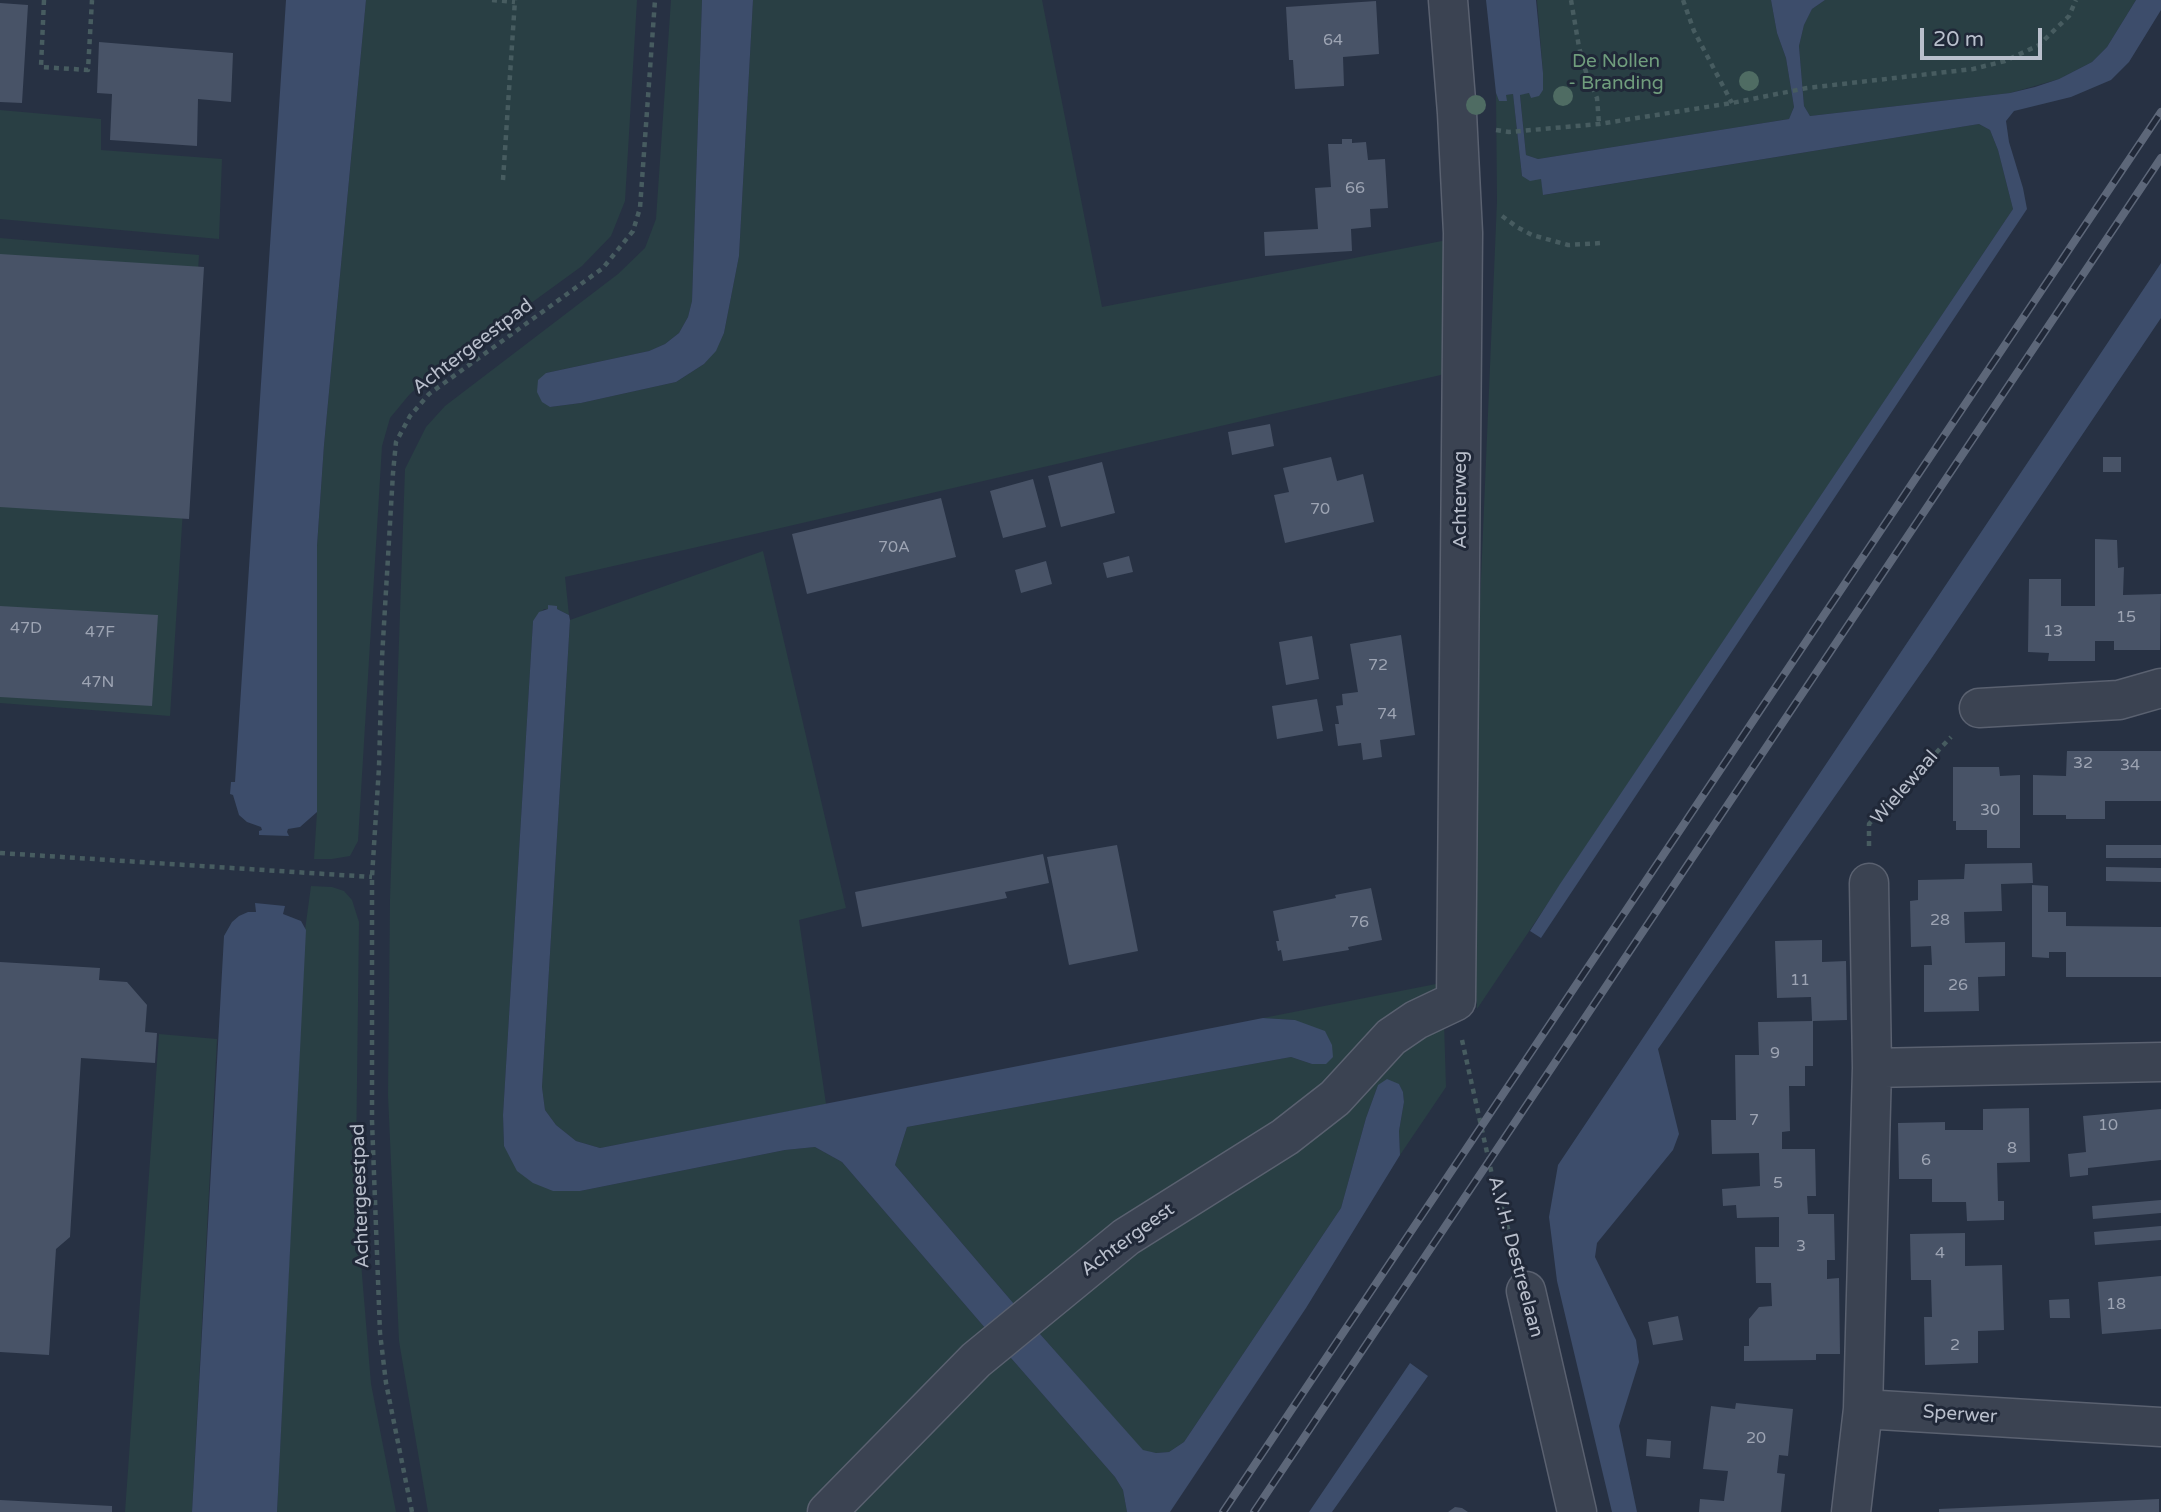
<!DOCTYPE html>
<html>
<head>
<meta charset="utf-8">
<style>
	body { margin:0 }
	#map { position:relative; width:2161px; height:1512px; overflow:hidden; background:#273143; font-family:"Varela Round",sans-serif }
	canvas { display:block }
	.scale { position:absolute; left:1920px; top:28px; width:122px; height:32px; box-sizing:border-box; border:4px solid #b9bfcc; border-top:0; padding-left:9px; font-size:21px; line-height:24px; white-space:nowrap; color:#b9bfcc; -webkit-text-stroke:5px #202838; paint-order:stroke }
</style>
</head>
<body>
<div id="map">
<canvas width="2161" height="1512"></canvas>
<div class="scale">20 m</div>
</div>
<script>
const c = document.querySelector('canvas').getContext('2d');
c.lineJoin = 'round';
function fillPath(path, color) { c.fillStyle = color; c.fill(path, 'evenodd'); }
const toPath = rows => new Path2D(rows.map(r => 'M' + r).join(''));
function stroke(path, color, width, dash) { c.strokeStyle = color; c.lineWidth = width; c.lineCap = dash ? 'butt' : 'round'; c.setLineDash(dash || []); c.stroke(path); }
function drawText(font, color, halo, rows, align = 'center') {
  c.font = font + ' "Varela Round",sans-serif'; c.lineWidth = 6; c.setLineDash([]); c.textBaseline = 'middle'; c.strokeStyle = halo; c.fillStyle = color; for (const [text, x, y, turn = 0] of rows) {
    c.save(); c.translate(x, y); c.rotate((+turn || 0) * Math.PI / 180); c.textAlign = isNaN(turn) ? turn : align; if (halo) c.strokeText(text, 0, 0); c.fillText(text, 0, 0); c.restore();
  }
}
fillPath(toPath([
	[366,0,637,0,625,201,611,236,582,266,424,381,409,395,390,418,382,446,358,841,350,856,332,859,314,859,317,812,317,546,324,445],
	[671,0,702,0,692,301,688,317,679,333,665,344,649,351,546,373,550,407,581,403,676,382,704,364,716,350,724,333,739,256,753,0,1042,0,1102,307,1447,240,1445,374,759,533,565,577,569,615,549,605,548,609,544,609,533,621,503,1115,504,1146,580,1191,785,1150,815,1147,842,1162,992,1336,811,1512,428,1512,399,1341,388,1095,390,899,405,469,426,427,445,406,618,274,645,248,656,219],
	[1537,0,1771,0,1777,33,1786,58,1794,107,1789,119,1538,159,1526,155,1520,94,1530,93,1531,98,1543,90,1543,73],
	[1825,0,2136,0,2107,47,2092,62,2059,79,2010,93,1810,116,1804,106,1799,46,1804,25,1812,9],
	[1496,93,1499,101,1506,101,1506,95,1513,94,1522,176,1541,179,1544,195,1979,124,1990,130,1998,150,2013,209,1477,1009,1473,939,1480,602,1497,201],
	[0,110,101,119,101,150,222,159,219,239,0,219],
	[0,238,199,255,170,716,0,703],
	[763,551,846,908,799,920,826,1104,600,1148,576,1141,556,1125,545,1110,542,1087,570,620],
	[311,886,332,887,344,891,352,900,359,922,356,1161,359,1238,371,1384,396,1512,277,1512,305,930],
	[1436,984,1441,993,1327,1093,1020,1311,895,1165,907,1127,1291,1057,1312,1064,1295,1020,1263,1018],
	[1444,1022,1446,1087,1400,1155,1399,1131,1404,1102,1403,1092,1399,1084,1378,1085,1366,1118,1341,1208,1184,1442,1169,1452,1156,1453,1143,1451,1032,1325,1370,1069],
	[159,1034,217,1039,192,1512,125,1512],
	[1004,1350,1115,1477,1123,1490,1127,1512,844,1512]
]), '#293f44');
fillPath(toPath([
	[286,0,366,0,324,445,317,546,317,812,300,827,288,829,287,832,289,836,259,835,259,831,262,830,261,827,247,822,239,815,233,795,230,794,231,782,235,782],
	[702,0,753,0,739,256,724,333,716,351,704,364,676,382,581,403,550,407,542,402,537,392,538,380,546,373,649,351,665,344,679,333,688,317,692,301],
	[1486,0,1536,0,1543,73,1543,90,1539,96,1531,98,1529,93,1520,95,1526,155,1538,159,1789,119,1794,107,1786,58,1777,33,1771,0,1825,0,1812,9,1804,25,1799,46,1804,106,1810,116,2010,93,2035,87,2059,79,2092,62,2107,47,2136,0,2161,0,2161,10,2129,62,2111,80,2071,97,2014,111,2006,121,2009,142,2023,188,2027,209,1541,938,1530,931,1560,884,2013,209,1998,150,1990,130,1979,124,1543,195,1541,179,1530,181,1522,176,1513,94,1506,95,1507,101,1499,101,1496,93],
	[2161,263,2161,318,1931,659,1658,1049,1679,1134,1673,1150,1597,1243,1595,1257,1636,1340,1639,1362,1619,1426,1637,1512,1612,1512,1557,1281,1549,1217,1558,1165],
	[548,605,557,606,557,609,569,615,570,620,542,1087,545,1110,556,1125,576,1141,600,1148,1263,1018,1295,1020,1325,1031,1332,1045,1333,1057,1326,1064,1312,1064,1291,1057,907,1127,895,1165,1020,1311,992,1336,842,1162,815,1147,785,1150,580,1191,553,1191,533,1183,517,1171,504,1146,503,1115,533,621,539,612,548,609],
	[255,903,285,906,283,914,301,921,306,930,277,1512,192,1512,224,936,232,922,239,916,248,912,256,912],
	[1387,1079,1399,1084,1403,1092,1404,1102,1399,1131,1400,1155,1306,1308,1170,1512,1127,1512,1123,1490,1115,1477,1004,1350,1032,1325,1143,1450,1156,1453,1169,1452,1184,1442,1341,1208,1366,1118,1378,1085],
	[1410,1363,1428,1376,1332,1512,1309,1512]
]), '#3d4d6b');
fillPath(toPath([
	[1376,1,1379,54,1343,57,1344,86,1295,89,1293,60,1289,60,1286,7],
	[0,3,28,5,22,103,0,102],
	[99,42,233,53,231,102,198,99,197,146,110,140,112,94,97,93],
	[1342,139,1352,139,1352,143,1366,142,1368,160,1385,159,1388,208,1370,209,1371,227,1351,229,1352,251,1265,256,1264,232,1318,229,1315,188,1331,187,1328,144,1342,144],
	[0,254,204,267,189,519,0,507],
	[1270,424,1274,446,1232,455,1228,432],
	[1331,457,1337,481,1363,474,1374,522,1285,543,1274,495,1289,492,1283,468],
	[2103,457,2121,457,2121,472,2103,472],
	[1102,462,1115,513,1061,527,1048,476],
	[1033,479,1046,527,1003,538,990,491],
	[941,498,956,557,807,594,792,534],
	[2095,539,2117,540,2118,568,2124,567,2123,595,2161,594,2160,650,2114,650,2114,641,2095,641,2095,661,2048,661,2049,653,2028,652,2029,579,2061,579,2061,606,2095,606],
	[1129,556,1133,572,1107,578,1103,563],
	[1046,561,1052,584,1021,593,1015,570],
	[0,606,158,615,152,706,0,697],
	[1401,635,1415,735,1380,740,1382,757,1363,760,1361,743,1338,746,1335,724,1339,724,1336,706,1343,705,1342,694,1358,692,1350,644],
	[1312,636,1319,679,1286,685,1279,642],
	[1317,699,1323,731,1277,739,1272,706],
	[2067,751,2161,751,2161,801,2105,801,2105,819,2066,819,2066,815,2033,815,2033,775,2066,776],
	[1953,767,1999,767,2000,776,2020,775,2020,848,1987,848,1987,830,1956,830,1956,821,1953,821],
	[1117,845,1138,951,1069,965,1047,857],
	[2106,845,2161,845,2161,858,2106,858],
	[1043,854,1049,883,1005,892,1007,898,862,927,855,892],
	[2032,863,2033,883,2001,884,2002,911,1964,912,1965,943,2005,942,2005,976,1978,977,1979,1011,1924,1012,1924,965,1932,965,1931,946,1911,947,1910,901,1918,900,1918,880,1964,879,1965,864],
	[2106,867,2161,868,2161,882,2106,881],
	[2032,885,2048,886,2048,912,2066,912,2066,926,2161,927,2161,977,2066,977,2066,952,2049,952,2049,958,2032,957],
	[1371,888,1382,940,1348,947,1349,950,1283,961,1281,950,1278,951,1276,941,1279,941,1273,911,1336,898,1335,895],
	[1822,940,1822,962,1846,961,1847,1020,1813,1021,1813,1066,1805,1066,1805,1086,1789,1086,1790,1131,1782,1132,1782,1149,1815,1149,1816,1196,1807,1196,1808,1214,1834,1214,1835,1260,1827,1260,1827,1279,1839,1278,1840,1354,1816,1354,1816,1360,1744,1361,1744,1346,1749,1346,1749,1319,1759,1307,1772,1306,1771,1283,1756,1283,1755,1247,1779,1247,1779,1217,1737,1218,1736,1205,1723,1206,1722,1189,1760,1186,1759,1153,1712,1154,1711,1120,1736,1120,1735,1055,1759,1055,1758,1022,1812,1021,1811,997,1777,998,1775,941],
	[0,962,100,968,99,980,127,982,147,1005,145,1032,157,1033,155,1063,81,1058,70,1237,56,1249,49,1355,0,1352],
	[2029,1108,2030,1162,1997,1163,1998,1201,2004,1201,2004,1220,1967,1221,1966,1202,1932,1202,1932,1179,1899,1179,1898,1123,1945,1122,1945,1130,1983,1130,1983,1109],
	[2161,1109,2161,1160,2088,1168,2088,1175,2070,1177,2068,1154,2086,1152,2083,1116],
	[2161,1200,2161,1213,2093,1219,2092,1206],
	[2161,1226,2161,1240,2095,1245,2094,1232],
	[1965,1233,1965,1266,2002,1265,2004,1330,1978,1331,1978,1363,1925,1365,1924,1317,1932,1317,1931,1280,1911,1280,1910,1234],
	[2161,1276,2161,1329,2102,1334,2098,1282],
	[2069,1299,2070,1318,2050,1318,2049,1300],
	[1678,1316,1683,1340,1653,1345,1648,1322],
	[1736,1403,1793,1409,1788,1456,1779,1455,1777,1473,1785,1474,1781,1512,1699,1512,1700,1499,1724,1501,1728,1471,1703,1469,1711,1406,1735,1409],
	[1647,1439,1671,1441,1670,1458,1646,1456],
	[2159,1499,2159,1512,1939,1512,1939,1509],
	[0,1500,112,1506,112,1512,0,1512],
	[1455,1507,1462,1508,1468,1512,1448,1512]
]), '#485367');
const minor = toPath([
	[1979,708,2119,700,2161,688],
	[1872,1068,2161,1062],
	[1526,1291,1577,1512],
	[1863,1409,1872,1068,1869,883],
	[827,1512,976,1360,1126,1237,1285,1137,1335,1098,1391,1037,1416,1020,1456,1001,1463,233,1457,113,1448,0],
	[1851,1512,1863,1409,2161,1427]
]);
stroke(minor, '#5a6170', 41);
stroke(toPath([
	[44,0,41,67,88,70,92,0],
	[492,0,515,2],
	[1571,0,1579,47,1586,72,1597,98,1599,124],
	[1683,0,1694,31,1732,103],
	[1496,130,1509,132,1599,124,1732,103,1807,88,1973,69,2005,61,2039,45,2069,16,2076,0],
	[503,180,515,0],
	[1502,216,1517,227,1532,235,1568,245,1602,243],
	[1869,846,1869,824,1951,737],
	[0,853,372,877],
	[1462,1040,1492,1175,1516,1255],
	[412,1512,386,1383,380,1333,372,1121,372,877,379,767,382,658,393,473,396,442,410,416,429,394,603,268,633,231,640,208,655,0]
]), '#475c60', 4.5, [5, 5]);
stroke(minor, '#3b4352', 38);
const rail = toPath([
	[1223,1512,2161,112],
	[1254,1512,2161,158]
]);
stroke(rail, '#5d6779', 8);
stroke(rail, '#202838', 5, [16]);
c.fillStyle = '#4f6c63';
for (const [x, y] of [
	[1749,81],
	[1563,96],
	[1476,105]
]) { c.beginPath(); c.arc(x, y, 10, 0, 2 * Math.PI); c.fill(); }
drawText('16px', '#9da4b3', null, [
	["64",1333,41],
	["66",1355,189],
	["70",1320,510],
	["70A",894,548],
	["15",2126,618],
	["47D",26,629],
	["13",2053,632],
	["47F",100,633],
	["72",1378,666],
	["47N",98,683],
	["74",1387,715],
	["32",2083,764],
	["34",2130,766],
	["30",1990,811],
	["28",1940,921],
	["76",1359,923],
	["11",1800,981],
	["26",1958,986],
	["9",1775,1054],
	["7",1754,1121],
	["10",2108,1126],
	["8",2012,1149],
	["6",1926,1161],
	["5",1778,1184],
	["3",1801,1247],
	["4",1940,1254],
	["18",2116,1305],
	["2",1955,1346],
	["20",1756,1439]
]);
drawText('19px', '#709d7d', '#202838', [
	["De Nollen",1616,62],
	["- Branding",1616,84]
]);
drawText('19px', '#b9bfcc', '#202838', [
	["Achtergeestpad",473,347,-37],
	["Achterweg",1461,500,-90],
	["Wielewaal",1905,788,-49],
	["Achtergeestpad",361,1196,-92],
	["Achtergeest",1128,1240,-36],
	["A.V.H. Destreelaan",1515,1257,75],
	["Sperwer",1960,1415,4]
]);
</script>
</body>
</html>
